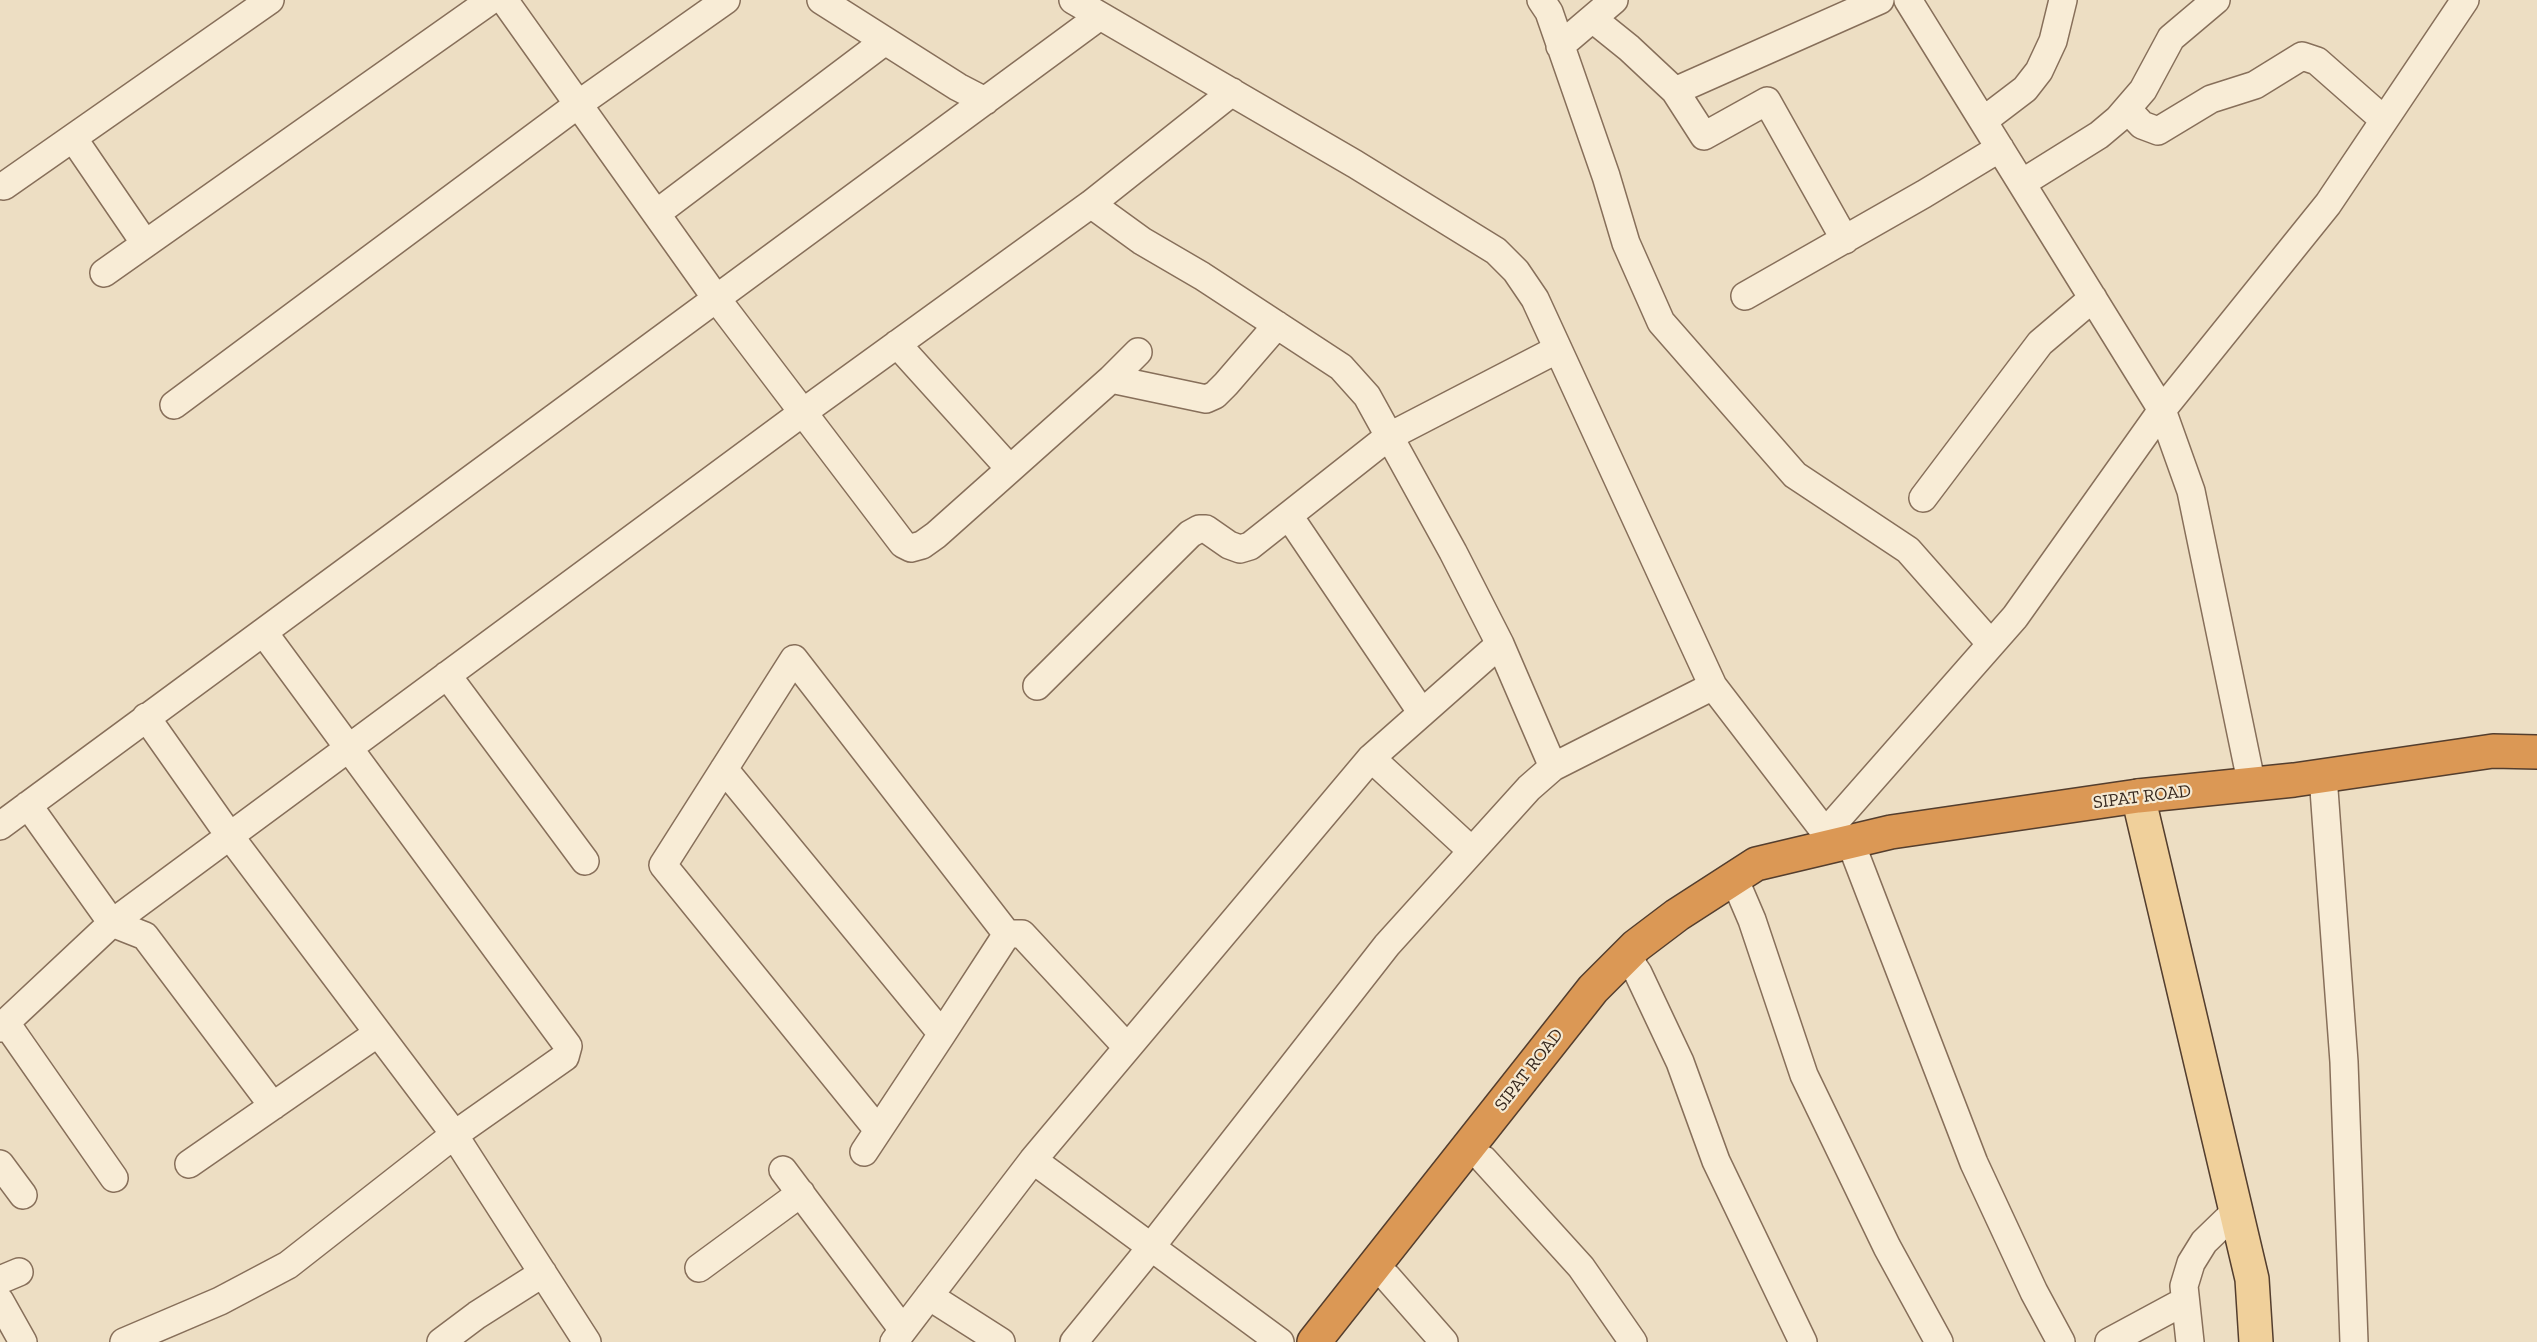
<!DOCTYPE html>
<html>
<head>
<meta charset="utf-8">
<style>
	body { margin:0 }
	canvas { display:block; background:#eddec3 }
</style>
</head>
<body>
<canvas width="2537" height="1342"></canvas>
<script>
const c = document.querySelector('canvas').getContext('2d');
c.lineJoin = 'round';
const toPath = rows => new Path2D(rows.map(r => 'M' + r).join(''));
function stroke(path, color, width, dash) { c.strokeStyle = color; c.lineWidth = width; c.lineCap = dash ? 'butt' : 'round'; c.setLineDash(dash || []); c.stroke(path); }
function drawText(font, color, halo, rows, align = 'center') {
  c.font = font + ' "Zilla Slab",serif'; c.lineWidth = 4.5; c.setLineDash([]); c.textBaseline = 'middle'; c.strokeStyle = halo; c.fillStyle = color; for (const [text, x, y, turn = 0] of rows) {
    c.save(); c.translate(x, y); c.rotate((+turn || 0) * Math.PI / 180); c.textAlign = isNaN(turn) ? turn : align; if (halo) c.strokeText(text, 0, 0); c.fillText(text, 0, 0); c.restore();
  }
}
const minor = toPath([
	[504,0,716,298,903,544,911,548,922,545,936,535,1111,379,1138,352],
	[821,0,958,87,985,101],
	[1073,0,1355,164,1496,251,1516,271,1535,299,1713,686,1835,845],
	[1541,0,1549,12,1606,176,1626,243,1661,322,1795,475,1908,550,1991,644],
	[1908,0,2162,410,2191,491,2252,786],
	[1593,19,1629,48,1675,91,1880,0],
	[1560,46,1614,0],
	[1675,91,1704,136,1767,101,1845,240],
	[2128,110,2142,125,2158,131,2211,99,2255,85,2302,56,2317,61,2384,120],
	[1983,121,2025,89,2039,71,2053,41,2063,0],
	[73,138,144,242],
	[2022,183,2099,135,2118,119,2143,90,2171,38,2216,0],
	[4,186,270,0],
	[1091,204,1142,241,1202,276,1341,367,1367,396,1453,552,1500,644,1553,767],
	[657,213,885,41],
	[104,273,491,0],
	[1745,296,1924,194,2000,148],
	[897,344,1010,469],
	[1111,379,1206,399,1215,395,1226,384,1277,325],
	[174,405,580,103,726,0],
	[1923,498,2040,343,2093,298],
	[1289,516,1422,713],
	[447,675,585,861],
	[1037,686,1190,534,1199,529,1206,529,1229,545,1240,549,1250,546,1388,437,1558,349],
	[146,717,229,835,449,1127,587,1342],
	[1371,758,1472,851],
	[724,769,942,1034],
	[2323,776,2344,1062,2354,1342],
	[28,805,112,923,145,936,273,1106],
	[0,826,1100,16],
	[1825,833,2015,617,2162,410,2328,204,2465,0],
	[1850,841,1974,1163,2034,1292,2061,1342],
	[1734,878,1752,920,1804,1075,1887,1247,1939,1342],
	[1007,934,1022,934,1127,1047],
	[1626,955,1638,973,1680,1062,1716,1161,1803,1342],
	[6,1023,114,1178],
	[0,1028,112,923,802,413,1091,204,1232,92],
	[864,1152,942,1034,1007,934,794,659,663,865,878,1130],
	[1033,1160,1280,1342],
	[1484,1160,1581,1267,1633,1342],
	[0,1164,23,1195],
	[189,1164,378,1033],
	[783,1170,903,1330],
	[699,1268,801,1193],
	[1387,1277,1444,1342],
	[0,1280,19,1272],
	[929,1296,1001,1342],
	[0,1301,23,1342],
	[124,1342,220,1301,288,1265,454,1135,565,1057,568,1046,264,633],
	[441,1342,477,1315,543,1273],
	[894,1342,1033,1160,1371,758,1500,644],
	[1074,1342,1140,1261,1387,945,1529,788,1553,767,1713,686],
	[2109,1342,2185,1301],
	[2190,1342,2184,1286,2191,1263,2204,1242,2236,1211]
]);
const major = toPath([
	[2138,796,2252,1279,2256,1342]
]);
const highway = toPath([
	[1314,1342,1593,989,1636,946,1677,915,1756,864,1891,832,2138,796,2294,780,2493,751,2537,752]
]);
stroke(minor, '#876f5a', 30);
stroke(major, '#543e2e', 36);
stroke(highway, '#543e2e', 36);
stroke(minor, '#f8ecd6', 27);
stroke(major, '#f0d09b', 33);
stroke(highway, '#db9855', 33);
drawText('18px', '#37281e', '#f5e9d2', [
	["SIPAT ROAD",2142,797,-7],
	["SIPAT ROAD",1529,1070,-52]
]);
</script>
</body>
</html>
